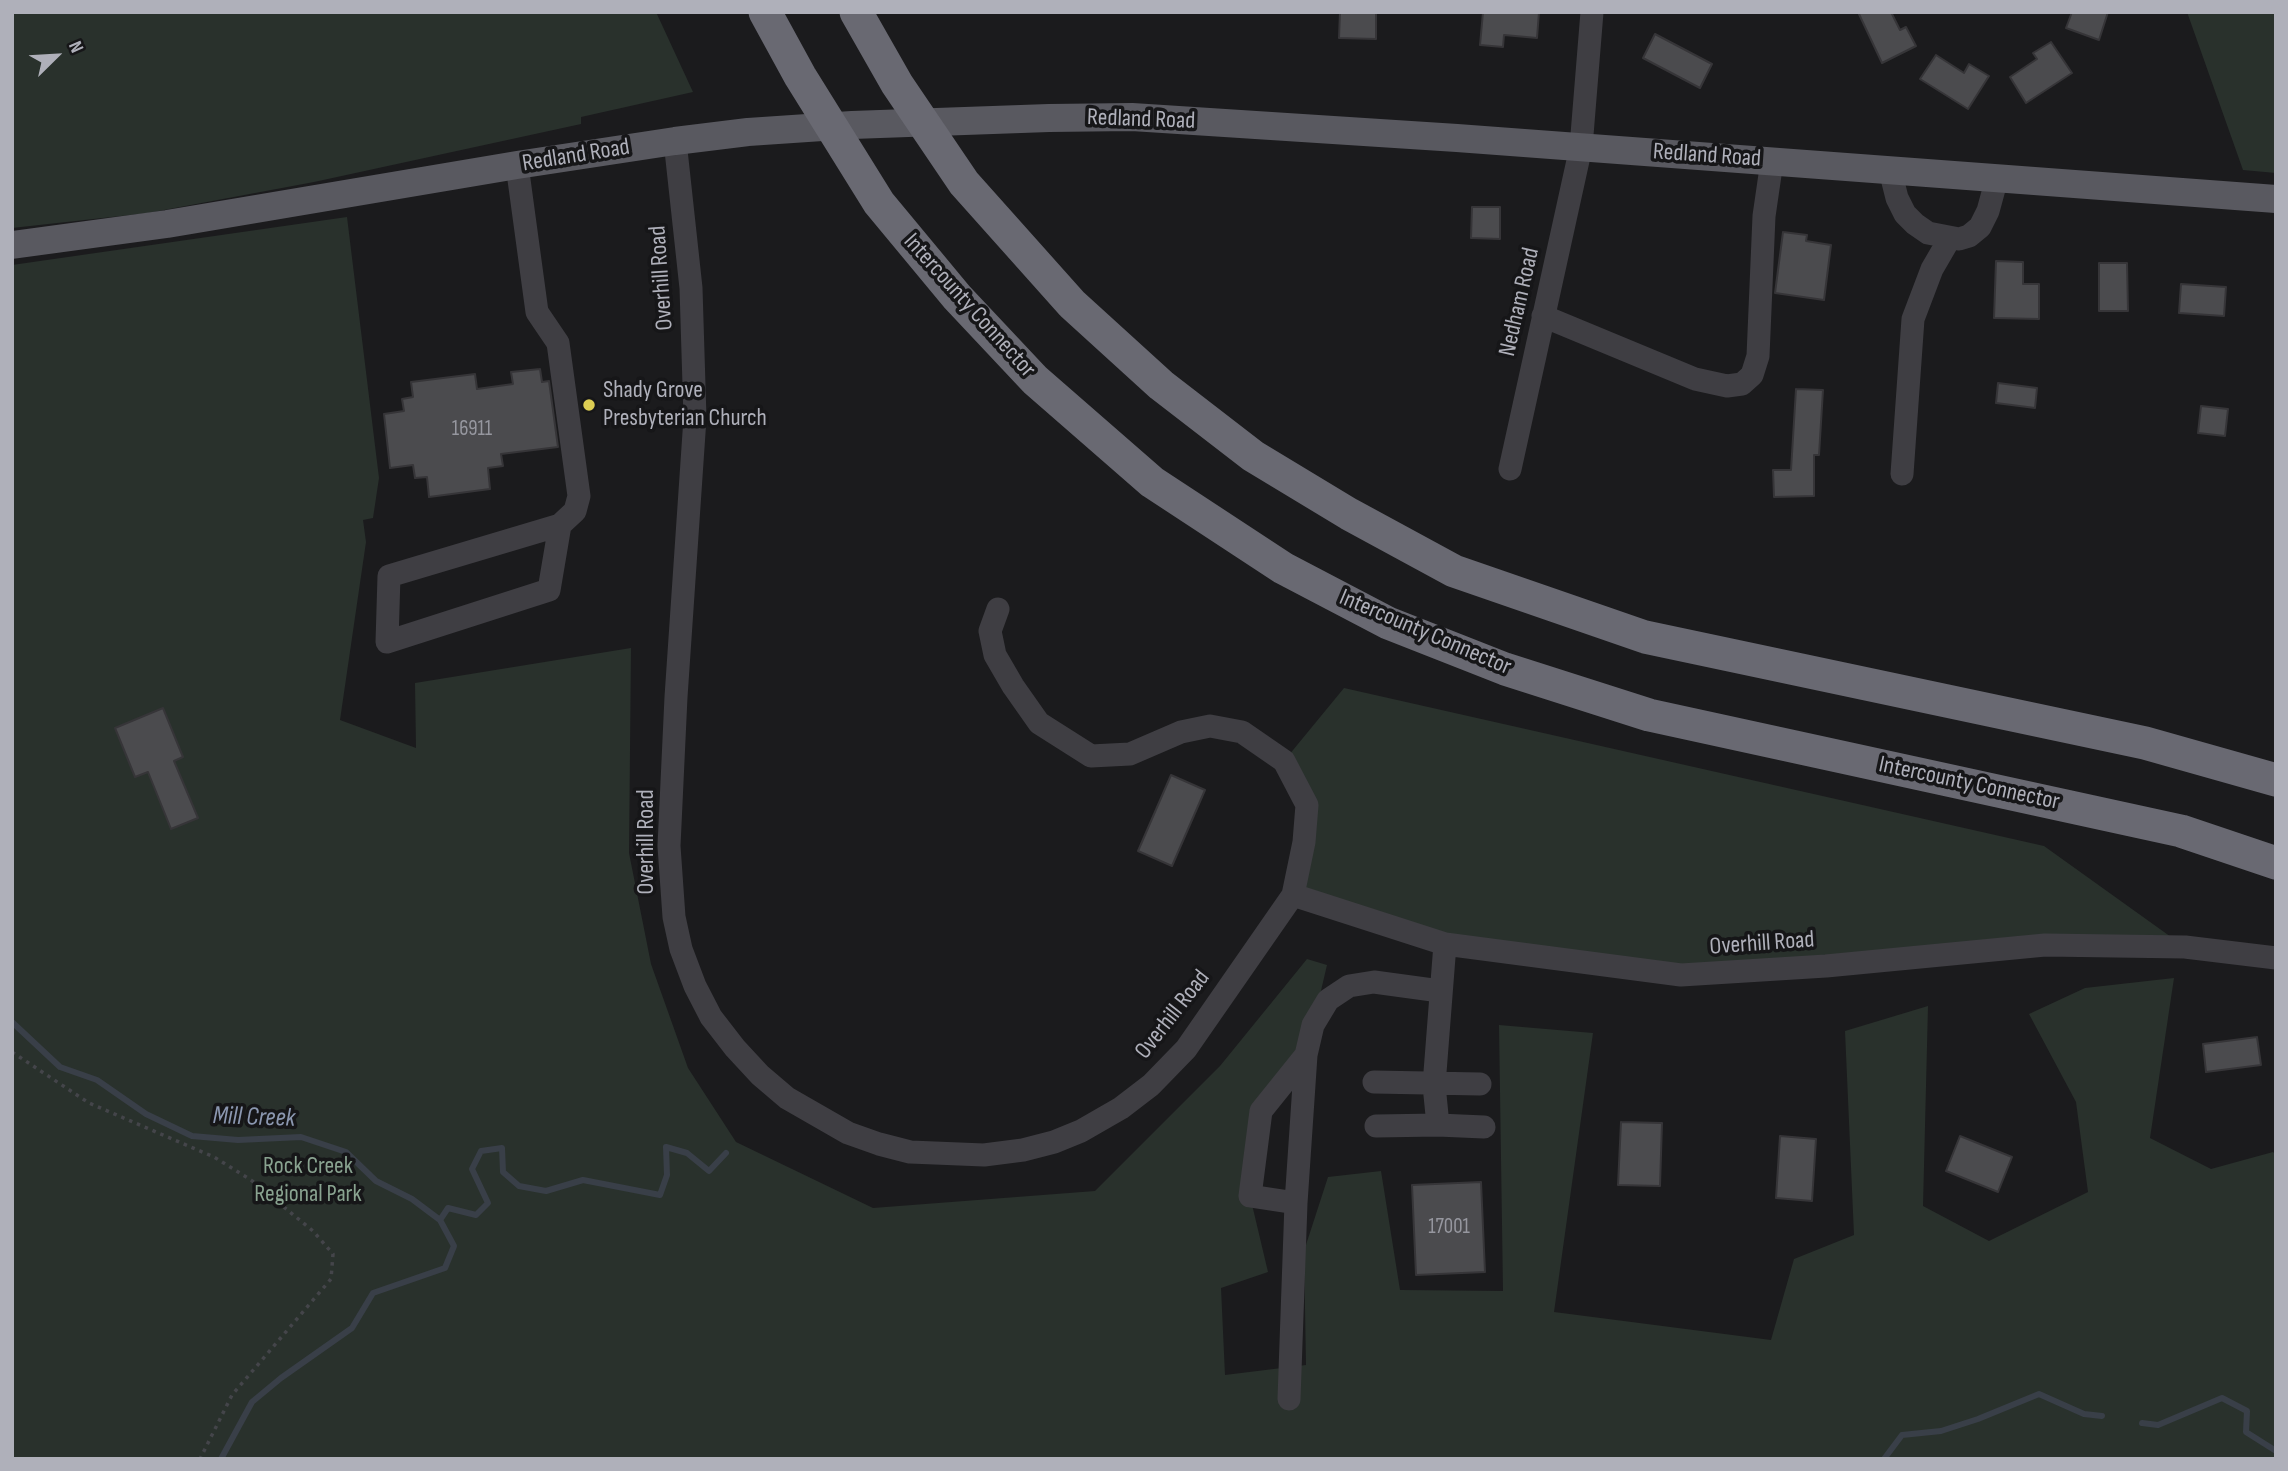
<!DOCTYPE html>
<html>
<head>
<meta charset="utf-8">
<style>
	body { margin:0 }
	#map { position:relative; width:2288px; height:1471px; overflow:hidden; background:#1b1b1d; font-family:"Sofia Sans Condensed",sans-serif }
	canvas { display:block }
	.frame { position:absolute; inset:0; border:14px solid #afb0ba; pointer-events:none }
	.north { position:absolute; left:21px; top:21px; width:70px; height:70px; -webkit-text-stroke:5px #161618; paint-order:stroke; rotate:66deg; font-size:19px; font-weight:700; line-height:28px; text-align:center; color:#afb0ba }
	.north::after { content:''; display:block; margin:auto; width:24px; height:32px; background:#afb0ba; clip-path:polygon(50% 0,100% 100%,50% 72%,0 100%) }
</style>
</head>
<body>
<div id="map">
<canvas width="2288" height="1471"></canvas>
<div class="frame"></div>
<div class="north">N</div>
</div>
<script>
const c = document.querySelector('canvas').getContext('2d');
c.lineJoin = 'round';
function fillPath(path, color) { c.fillStyle = color; c.fill(path, 'evenodd'); }
const toPath = rows => new Path2D(rows.map(r => 'M' + r).join(''));
function stroke(path, color, width, dash) { c.strokeStyle = color; c.lineWidth = width; c.lineCap = dash ? 'butt' : 'round'; c.setLineDash(dash || []); c.stroke(path); }
function drawText(font, color, halo, rows, align = 'center') {
  c.font = font + ' "Sofia Sans Condensed",sans-serif'; c.lineWidth = 7; c.setLineDash([]); c.textBaseline = 'middle'; c.strokeStyle = halo; c.fillStyle = color; for (const [text, x, y, turn = 0] of rows) {
    c.save(); c.translate(x, y); c.rotate((+turn || 0) * Math.PI / 180); c.textAlign = isNaN(turn) ? turn : align; if (halo) c.strokeText(text, 0, 0); c.fillText(text, 0, 0); c.restore();
  }
}
fillPath(toPath([
	[12,12,656,12,693,92,581,117,581,124,314,182,148,213,12,228],
	[2187,12,2276,12,2276,173,2243,170],
	[347,217,379,478,373,518,363,520,366,542,340,720,416,748,415,683,631,648,629,853,651,964,688,1068,736,1142,873,1208,1095,1191,1220,1066,1307,959,1327,965,1306,1055,1261,1111,1250,1196,1268,1272,1221,1288,1225,1375,1306,1365,1304,1251,1328,1177,1381,1171,1400,1290,1503,1291,1499,1025,1593,1033,1554,1312,1771,1340,1794,1259,1854,1235,1845,1031,1928,1006,1923,1206,1989,1241,2088,1192,2076,1102,2029,1014,2085,988,2174,978,2150,1138,2211,1169,2273,1152,2276,1155,2276,1459,12,1459,12,265],
	[1344,688,2044,846,2185,947,1681,975,1445,944,1293,895,1307,805,1284,761]
]), '#29312c');
stroke(toPath([
	[12,1022,60,1067,97,1080,146,1114,192,1136,238,1140,301,1137,346,1152,376,1181,412,1199,440,1220,454,1246,445,1268,373,1293,352,1328,281,1378,252,1402,221,1459],
	[440,1220,448,1208,476,1215,488,1203,472,1169,481,1151,502,1148,503,1172,519,1186,546,1191,583,1180,660,1195,667,1175,666,1147,687,1153,709,1171,726,1153],
	[2142,1423,2158,1425,2222,1398,2247,1411,2246,1432,2276,1451],
	[1884,1459,1902,1435,1941,1431,1978,1419,2039,1394,2084,1414,2102,1416]
]), '#393f48', 6);
const building = toPath([
	[1340,12,1376,12,1376,39,1339,38,1340,12],
	[1483,12,1539,12,1537,38,1504,35,1503,47,1480,45,1483,12],
	[1858,12,1891,12,1900,30,1906,27,1916,46,1882,63,1858,12],
	[2072,12,2108,12,2099,40,2066,28,2072,12],
	[1655,34,1712,64,1700,88,1643,58,1655,34],
	[2051,42,2072,73,2026,103,2010,77,2037,59,2033,53,2051,42],
	[1936,55,1964,73,1969,64,1989,76,1968,109,1920,79,1936,55],
	[1472,207,1500,207,1500,239,1471,238,1472,207],
	[1783,232,1807,235,1806,241,1831,245,1824,300,1775,293,1783,232],
	[1996,261,2023,262,2023,284,2039,284,2039,319,1994,318,1996,261],
	[2099,263,2127,263,2128,311,2099,311,2099,263],
	[2181,284,2226,287,2224,316,2179,313,2181,284],
	[540,369,542,382,549,381,558,447,501,454,503,466,488,468,490,489,429,497,427,477,415,478,413,465,390,468,384,414,404,411,402,399,413,397,411,382,475,374,477,389,513,384,511,372,540,369],
	[1998,383,2037,388,2035,408,1996,403,1998,383],
	[1796,389,1823,390,1819,455,1814,455,1814,496,1774,497,1773,470,1791,470,1796,389],
	[2201,406,2228,409,2225,436,2198,433,2201,406],
	[163,708,183,757,174,761,198,818,171,829,148,772,135,777,115,728,163,708],
	[1171,775,1205,790,1172,866,1138,851,1171,775],
	[2257,1037,2261,1065,2206,1072,2203,1044,2257,1037],
	[1621,1122,1662,1123,1660,1186,1618,1185,1621,1122],
	[1780,1136,1816,1139,1812,1201,1776,1198,1780,1136],
	[1960,1136,2012,1157,1998,1192,1946,1171,1960,1136],
	[1481,1182,1485,1272,1416,1275,1412,1185,1481,1182]
]);
fillPath(building, '#4b4b4e');
stroke(building, '#363538', 2);
stroke(toPath([
	[12,1052,89,1103,214,1157,251,1180,313,1231,333,1254,331,1279,232,1395,200,1459]
]), '#44454a', 3.5, [3.5, 5]);
stroke(toPath([
	[675,141,691,288,695,418,676,697,669,846,674,917,681,949,695,986,711,1017,735,1048,760,1075,787,1098,848,1133,879,1144,910,1152,984,1155,1023,1150,1054,1142,1081,1131,1121,1108,1151,1085,1186,1049,1293,895,1445,944,1681,975,1826,966,2045,945,2185,947,2276,958],
	[517,165,537,312,558,343,579,496,575,511,560,525,389,576,387,642,549,590,560,525],
	[1890,170,1897,198,1905,214,1915,224,1928,233,1959,239,1969,236,1980,227,1988,211,1997,178],
	[1543,316,1695,379,1727,386,1742,384,1752,375,1758,356,1764,216,1772,161],
	[1510,469,1581,147,1592,12],
	[1902,474,1913,319,1932,269,1950,238],
	[998,609,990,631,995,655,1013,686,1039,723,1091,756,1130,754,1181,732,1210,726,1242,732,1284,761,1307,805,1304,842,1293,895],
	[1445,944,1434,1085,1438,1125,1484,1127],
	[1374,1082,1480,1084],
	[1376,1126,1438,1125],
	[1296,1203,1250,1196,1261,1111,1306,1055],
	[1289,1399,1296,1203,1306,1055,1313,1025,1328,1000,1349,986,1374,982,1440,991]
]), '#3f3e43', 23);
stroke(toPath([
	[12,245,167,224,517,165,675,141,748,132,852,125,1049,118,1132,117,1457,138,2276,199]
]), '#595960', 28);
stroke(toPath([
	[765,12,800,76,879,203,957,297,1035,380,1152,482,1283,568,1388,623,1505,669,1649,715,2181,831,2276,863],
	[856,12,897,84,964,183,1072,304,1161,385,1253,456,1349,514,1454,571,1645,637,2145,743,2276,780]
]), '#696972', 33);
for (const [x, y, r, color] of [
	[589,405,7,"#dccd53"]
]) { const dot = new Path2D(); dot.arc(x, y, r, 0, 2 * Math.PI); c.fillStyle = color; c.fill(dot); stroke(dot, '#161618', 2.5); }
drawText('21px', '#96979f', null, [
	["16911",472,430],
	["17001",1449,1228]
]);
drawText('24px', '#afb0ba', '#161618', [
	["Redland Road",1141,120,2],
	["Redland Road",576,156,-9],
	["Redland Road",1707,156,4],
	["Overhill Road",662,278,-94],
	["Nedham Road",1520,302,-77],
	["Intercounty Connector",969,306,48],
	["Intercounty Connector",1425,633,23],
	["Intercounty Connector",1969,784,12],
	["Overhill Road",647,842,-90],
	["Overhill Road",1762,944,-4],
	["Overhill Road",1173,1015,-52]
]);
drawText('24px', '#afb0ba', '#161618', [
	["Shady Grove",603,391],
	["Presbyterian Church",603,419]
], 'left');
drawText('24px', '#89a390', '#161618', [
	["Rock Creek",308,1167],
	["Regional Park",308,1195]
]);
drawText('italic 26px', '#8b97b0', '#161618', [
	["Mill Creek",254,1118,2]
]);
</script>
</body>
</html>
